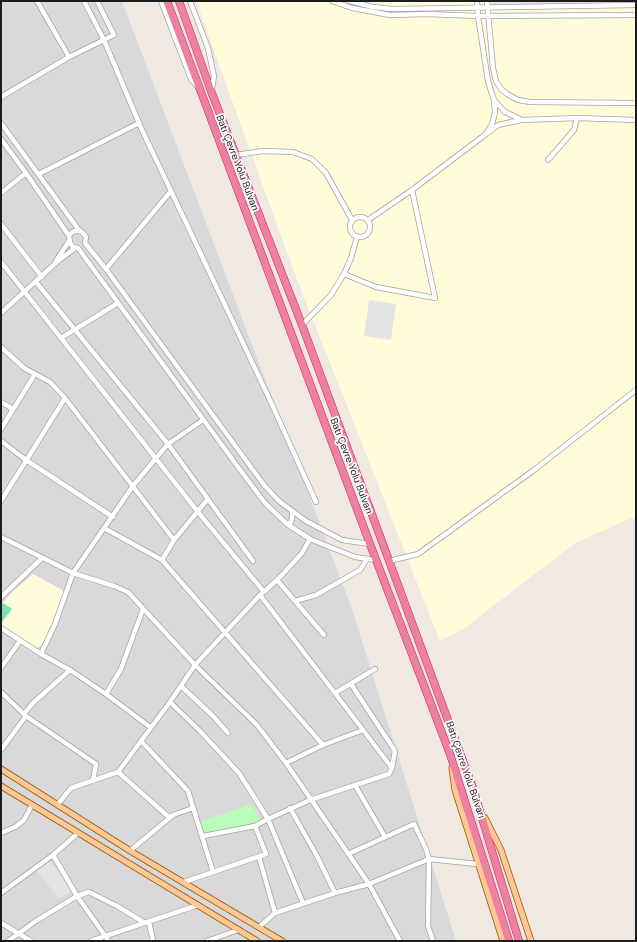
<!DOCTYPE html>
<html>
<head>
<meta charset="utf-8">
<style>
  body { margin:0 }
  #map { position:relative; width:637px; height:942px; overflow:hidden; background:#efe9e1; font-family:"DM Sans",sans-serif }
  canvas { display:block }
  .frame { position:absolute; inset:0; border:2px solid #1c1c1c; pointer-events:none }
</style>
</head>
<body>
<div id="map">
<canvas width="637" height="942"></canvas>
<div class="frame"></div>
</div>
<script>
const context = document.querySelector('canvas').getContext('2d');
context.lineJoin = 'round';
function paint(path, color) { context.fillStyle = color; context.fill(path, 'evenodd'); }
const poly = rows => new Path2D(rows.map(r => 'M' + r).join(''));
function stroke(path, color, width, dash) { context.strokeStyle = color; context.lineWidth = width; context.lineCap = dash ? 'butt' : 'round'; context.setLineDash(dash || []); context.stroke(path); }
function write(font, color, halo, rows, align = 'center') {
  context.font = font + ' "DM Sans",sans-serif'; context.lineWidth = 3.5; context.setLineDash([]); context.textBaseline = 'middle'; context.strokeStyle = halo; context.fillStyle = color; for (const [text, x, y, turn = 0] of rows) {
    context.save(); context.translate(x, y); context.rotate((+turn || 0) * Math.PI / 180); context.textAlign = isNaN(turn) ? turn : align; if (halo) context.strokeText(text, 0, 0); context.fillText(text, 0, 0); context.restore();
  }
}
const residential = poly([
  [1,1,122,1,352,609,456,941,1,941]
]);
const education = poly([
  [196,1,636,1,636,516,575,543,462,630,440,641,296,277],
  [33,574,64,591,54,623,41,646,37,648,1,626,1,605,10,594]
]);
const park = poly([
  [251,804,260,819,256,824,205,833,201,821]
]);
const pitch = poly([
  [3,603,12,609,2,622,1,622,1,606]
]);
const parking = poly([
  [492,1,636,1,636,4,491,8],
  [369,300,396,304,391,340,364,336],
  [50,861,70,889,70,892,59,899,37,871]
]);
const minor = poly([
  [37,1,69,57],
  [84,1,104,40,142,130,171,191,269,398,316,502],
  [161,1,191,79,197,86],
  [190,1,208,48,214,76,212,89],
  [332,1,352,8,390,15,427,14,478,16,636,15],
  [350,1,373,7,392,9,636,5],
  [477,1,478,16,488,81,494,100,505,112,522,120,577,118,636,120],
  [487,1,493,68,496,81,501,89,507,94,518,100,530,102,636,103],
  [1,97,69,57,114,35,97,1],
  [1,123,79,230,84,234,86,237,85,243,106,269,264,485,280,502,306,521,342,540,370,544],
  [489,132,498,125,521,120],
  [1,139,26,173,69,236,70,243,73,247,78,248,238,467,265,503,287,524,310,539,355,557,376,560],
  [236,155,263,151,293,152,312,159,326,173,352,220],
  [548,160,574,130,577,118],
  [39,174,139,123],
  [1,193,26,173],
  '350 227a10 10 0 1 1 20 0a10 10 0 1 1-20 0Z',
  [368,220,412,190,486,134,492,124,495,112,494,100],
  [1,224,42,277],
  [69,236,72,232,79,230],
  [56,261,69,241],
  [1,262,198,512,264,592,260,595,392,768],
  [106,269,171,191],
  [344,274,376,287,435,298,412,190],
  [36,282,168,444,253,561],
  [1,313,58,261,75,248],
  [302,325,331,295,344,274,351,258,357,237],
  [61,338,118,303],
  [1,347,24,368,50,382,65,398,174,540],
  [1,402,13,409],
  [1,429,35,374],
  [1,441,26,460,113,517],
  [1,501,65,398],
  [287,524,291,522,292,519,292,511],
  [104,528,162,560,323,745],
  [1,537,73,573,114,586,128,592,195,665,257,725,286,763,369,884,400,941],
  [162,560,174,540,208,499],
  [389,561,418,554,534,470,636,390],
  [277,580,324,635],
  [264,592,281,576,302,553,310,539],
  [1,597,42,558],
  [295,601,316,595,360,570,367,559],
  [1,628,41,654,70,670,106,694,150,727],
  [41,654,55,624,73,573,133,486,156,458,168,444,203,420],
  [1,668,20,641],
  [181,686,213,716,228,733],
  [1,692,26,716,96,764,93,780],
  [335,693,375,669],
  [106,694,121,669,143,609],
  [170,702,200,731,239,773,268,819,303,903],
  [24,714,33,703,70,670],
  [141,741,188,791,213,872],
  [1,750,26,716],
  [286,763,323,745,363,730],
  [118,772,170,818],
  [355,785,385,837],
  [58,804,71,788,118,772,170,702,195,665,260,595],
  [290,808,317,856,335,893],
  [1,833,15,827,24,820,32,805],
  [203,836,255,826,268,819,310,800,389,774,392,768,395,751,351,684],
  [131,850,173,815,193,808],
  [348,854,414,824,426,849,429,859,428,926,433,941],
  [53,855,77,896,106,937,108,941],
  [259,857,275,913],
  [184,882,266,854,255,826],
  [1,893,53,855,78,833],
  [149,922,153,941],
  [1,923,31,941],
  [259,927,275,913,335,893,369,884,429,859,477,864],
  [8,941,36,921,77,896,89,892,117,906,145,923],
  [91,941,198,905],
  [207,941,238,930]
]);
const major = poly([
  [452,768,455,790,503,941],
  [1,769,132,852,282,941],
  [1,786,257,941],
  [485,818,501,850,531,941]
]);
const highway = poly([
  [167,1,370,544,450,754,509,941],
  [179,1,211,91,302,325,473,788,519,941]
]);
const streetNames = [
  ["Batı Çevre Yolu Bulvarı",237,163,69],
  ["Batı Çevre Yolu Bulvarı",351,466,69],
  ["Batı Çevre Yolu Bulvarı",465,770,71]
];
paint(residential, '#dad9d9');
paint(education, '#fffcda');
paint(park, '#bafdb9');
paint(pitch, '#78e4b1');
paint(parking, '#e4e4e4');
stroke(minor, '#a3a3a3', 6);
stroke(major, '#955600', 7);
stroke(highway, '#e31770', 8);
stroke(minor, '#fff', 4.5);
stroke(major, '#ffc896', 5.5);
stroke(highway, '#ec82a0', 7);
write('10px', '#1c1c1c', '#fff', streetNames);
</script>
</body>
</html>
